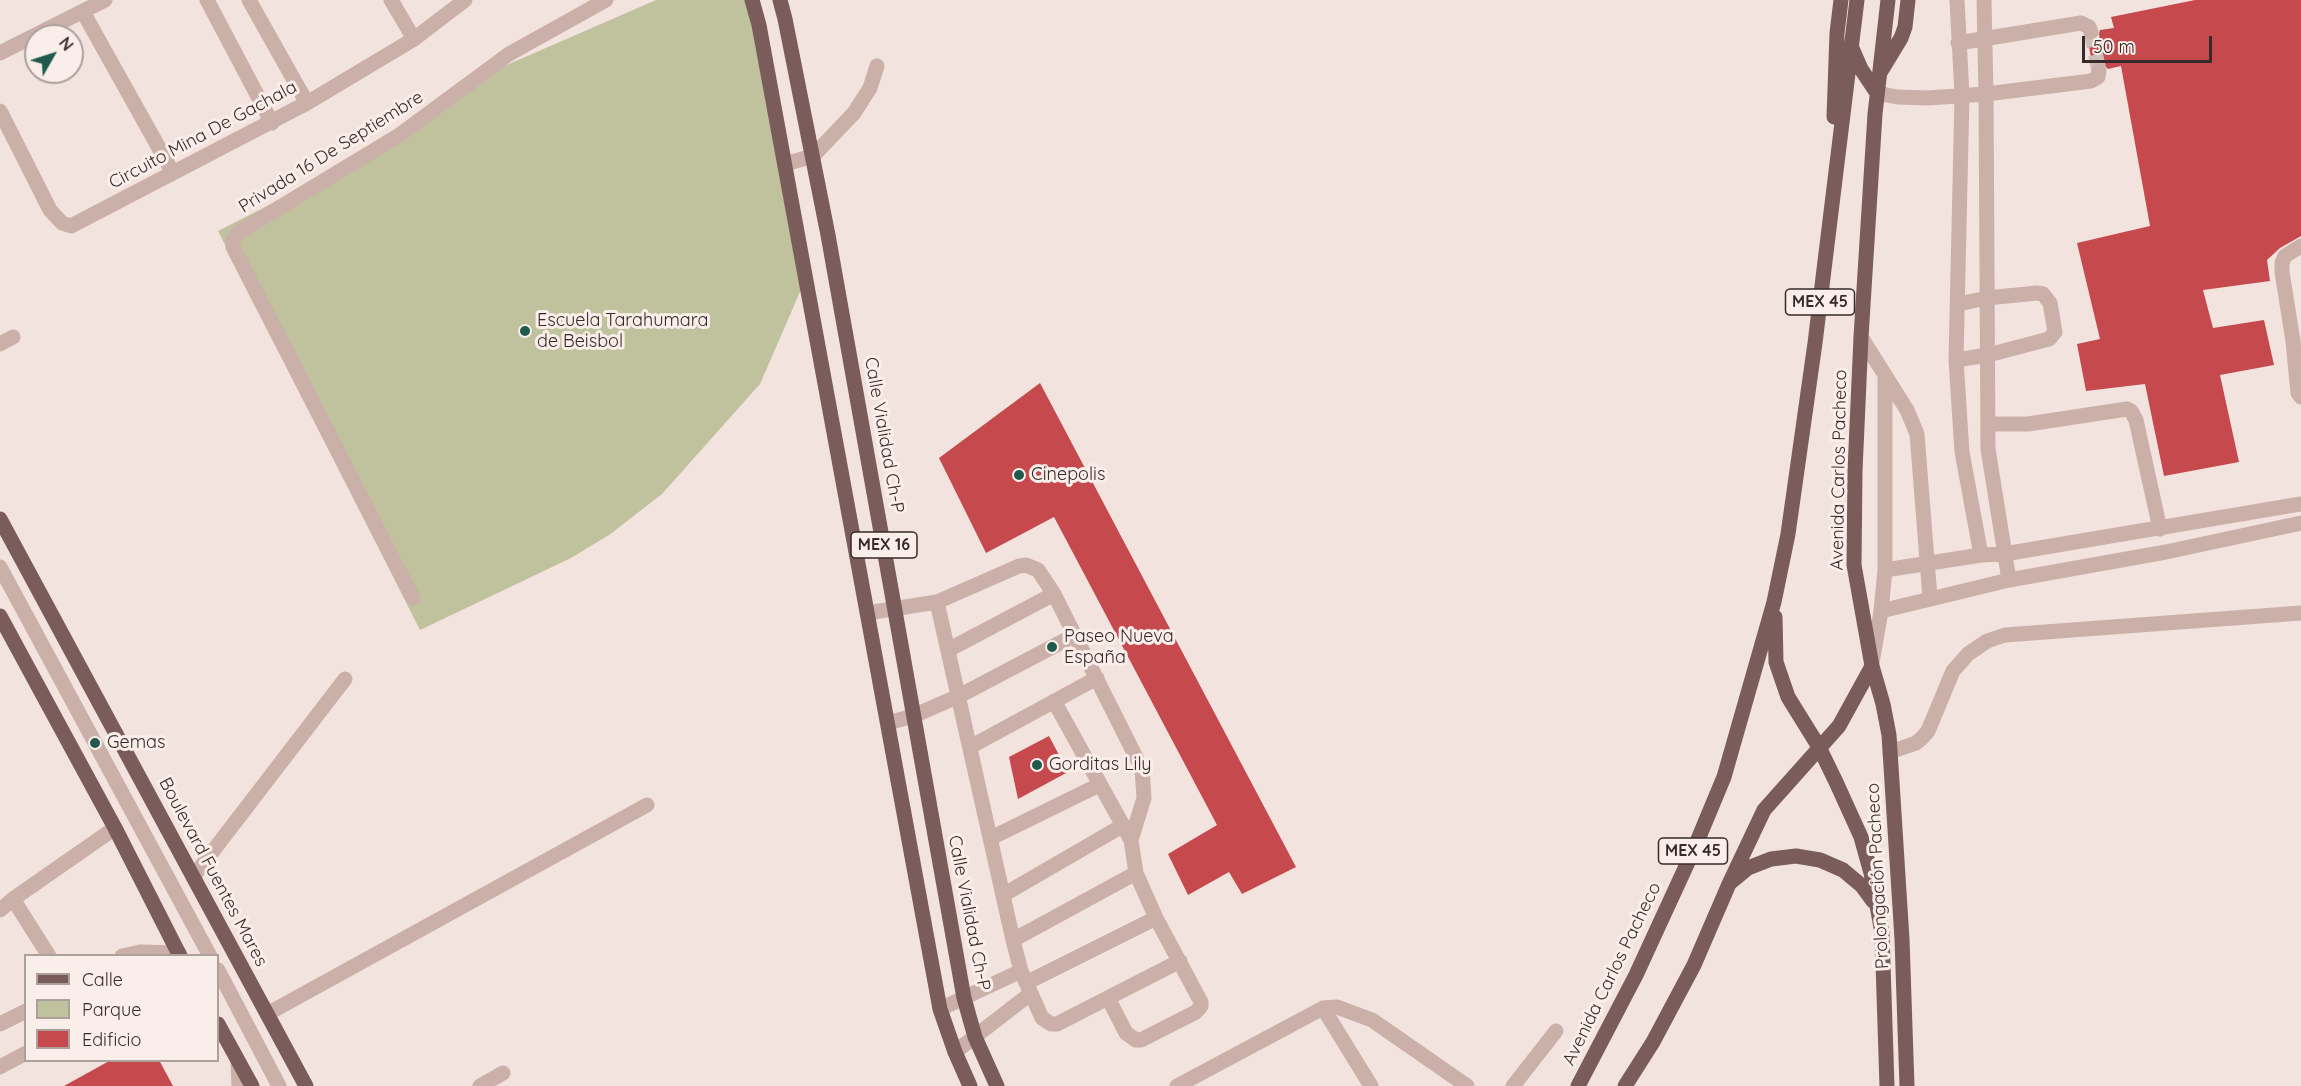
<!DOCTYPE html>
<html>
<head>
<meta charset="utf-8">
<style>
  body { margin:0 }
  #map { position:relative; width:2301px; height:1086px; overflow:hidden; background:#f2e3de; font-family:Quicksand,sans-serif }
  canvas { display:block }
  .legend { position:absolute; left:24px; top:954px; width:195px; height:108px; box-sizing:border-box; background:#faeeea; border:2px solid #aca09d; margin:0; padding:8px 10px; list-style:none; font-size:18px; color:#382a29 }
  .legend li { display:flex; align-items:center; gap:12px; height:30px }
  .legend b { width:30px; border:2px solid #aca09d }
  .north { position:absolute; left:24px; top:24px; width:60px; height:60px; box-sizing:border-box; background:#faeeea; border:2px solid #aca09d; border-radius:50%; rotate:51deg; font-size:16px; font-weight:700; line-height:24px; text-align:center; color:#382a29 }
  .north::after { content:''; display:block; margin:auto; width:21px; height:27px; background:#1f5a4d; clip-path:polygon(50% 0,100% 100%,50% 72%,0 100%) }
  .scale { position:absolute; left:2082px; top:36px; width:130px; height:27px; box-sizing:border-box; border:3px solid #382a29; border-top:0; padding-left:8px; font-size:18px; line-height:21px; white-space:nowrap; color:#382a29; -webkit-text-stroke:4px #faeeea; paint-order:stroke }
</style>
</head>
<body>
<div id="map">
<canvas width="2301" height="1086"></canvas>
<ul class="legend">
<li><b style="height:8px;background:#7a5c5a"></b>Calle</li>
<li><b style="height:16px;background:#bfc29d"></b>Parque</li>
<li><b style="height:16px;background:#c5494d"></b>Edificio</li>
</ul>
<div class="north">N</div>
<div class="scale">50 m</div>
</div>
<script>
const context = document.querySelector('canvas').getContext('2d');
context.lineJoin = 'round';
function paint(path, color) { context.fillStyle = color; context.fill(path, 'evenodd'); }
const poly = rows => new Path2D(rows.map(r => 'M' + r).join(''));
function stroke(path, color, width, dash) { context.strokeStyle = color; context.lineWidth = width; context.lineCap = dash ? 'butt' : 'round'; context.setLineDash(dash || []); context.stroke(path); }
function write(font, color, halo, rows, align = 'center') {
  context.font = font + ' Quicksand,sans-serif'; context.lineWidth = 6; context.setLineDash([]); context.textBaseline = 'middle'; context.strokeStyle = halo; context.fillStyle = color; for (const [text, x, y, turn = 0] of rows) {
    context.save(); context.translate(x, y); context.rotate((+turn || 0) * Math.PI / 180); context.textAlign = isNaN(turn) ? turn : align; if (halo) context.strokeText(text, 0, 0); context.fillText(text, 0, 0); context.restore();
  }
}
const green = poly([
  [656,0,749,0,806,278,760,384,662,494,609,535,571,558,420,630,218,231,410,133,493,71]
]);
const building = poly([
  [2195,0,2301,0,2301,236,2280,248,2267,260,2270,281,2203,290,2213,328,2264,320,2274,365,2220,375,2239,462,2164,476,2145,384,2086,391,2077,344,2100,339,2077,243,2150,226,2121,66,2108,69,2101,62,2092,64,2088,41,2098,38,2100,30,2114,28,2111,17],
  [1040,383,1296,867,1242,894,1229,872,1188,895,1168,854,1217,825,1054,517,986,553,939,458],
  [1049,736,1068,772,1018,799,1009,757],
  [111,1060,159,1060,173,1086,64,1086]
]);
const minorTunnel = poly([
  [2091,32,2099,71]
]);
const minor = poly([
  [207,0,272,123],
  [249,0,307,103],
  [391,0,414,39],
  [1957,0,1962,95,1956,360,1962,452,1981,555],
  [1984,0,1986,94,1988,449,2009,580],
  [83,12,173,173],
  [1958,43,2081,23,2089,27,2091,32],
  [0,53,105,0],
  [1877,93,1897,97,1928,98,1986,94,2091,81,2098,77,2099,71],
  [0,111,50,210,62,223,71,226,307,103,414,39,465,0],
  [785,164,813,156,854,113,870,88,877,66],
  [2301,246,2285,256,2282,263,2282,272,2293,341,2298,393,2301,397],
  [1861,337,1907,410,1917,434,1930,598],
  [0,344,13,337],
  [1956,360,1988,355,2049,339,2055,332,2050,303,2043,294,2037,293,1987,298,1958,304],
  [1988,424,2028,424,2127,409,2131,411,2136,420,2160,529],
  [0,567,210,956],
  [1885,570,1981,555,2004,554,2301,504],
  [413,598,233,247,233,240,239,232,398,136,509,54,606,0],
  [937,602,1019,566,1026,565,1038,570,1054,594,1142,769,1144,798,1131,840,1136,873,1156,918,1201,1002,1201,1006,1196,1012,1141,1040,1136,1040,1126,1033,1108,998],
  [1881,611,2009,580,2166,552,2301,523],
  [867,613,937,602,1013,940,1021,971,1042,1018,1051,1024,1057,1024,1180,961],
  [948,650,1054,594],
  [1872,663,1881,611,1885,570,1885,376],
  [1054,701,1131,840],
  [888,723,913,716,959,696,1075,635],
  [970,747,1097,678],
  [1890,752,1916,743,1922,738,1928,731,1953,671,1968,654,1987,641,2005,635,2301,613],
  [991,838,1099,785],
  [193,877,345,679],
  [1003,895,1122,826],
  [0,910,13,899],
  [1013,940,1136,873],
  [49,956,13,899,115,828],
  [122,956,140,952,179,953],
  [218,970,279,1086],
  [1026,983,1156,918],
  [1323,1008,1371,1086],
  [940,1009,1021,971],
  [267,1014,647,805],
  [0,1024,26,1011],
  [955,1052,1030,994],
  [238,1061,239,1086],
  [0,1067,26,1053],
  [480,1086,503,1073],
  [1177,1086,1323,1008,1337,1007,1372,1020,1467,1086],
  [1513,1086,1556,1031]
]);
const major = poly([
  [752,0,759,25,940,1009,955,1052,970,1086],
  [780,0,785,19,828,235,964,998,975,1037,997,1086],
  [1888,0,1875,114,1861,337,1855,471,1854,565,1872,666,1883,704,1889,735,1902,939,1907,1086],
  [1851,46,1861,69,1877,93],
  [1881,71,1901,38,1905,27,1908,0],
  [1834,117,1837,33,1841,0],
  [0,519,306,1086],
  [0,616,115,828,180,956],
  [1775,617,1776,662,1788,697,1819,747,1836,782,1861,837,1871,873,1882,933,1887,1086],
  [1731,882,1748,868,1771,859,1796,856,1820,860,1843,870,1862,886,1873,901],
  [218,1024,252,1086],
  [1578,1086,1636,975,1694,849,1724,777,1774,602,1788,534,1815,343,1857,0],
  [1625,1086,1653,1042,1694,965,1729,884,1764,810,1839,726,1872,666]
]);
const markers = [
  [525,331,6,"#1f5a4d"],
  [1019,475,6,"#1f5a4d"],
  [1052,647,6,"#1f5a4d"],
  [95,743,6,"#1f5a4d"],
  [1037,765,6,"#1f5a4d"]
];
const shields = [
  [1820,302,69],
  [884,545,66],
  [1693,851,69]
];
const shieldNames = [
  ["MEX 45",1820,302],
  ["MEX 16",884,545],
  ["MEX 45",1693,851]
];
const streetNames = [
  ["Circuito Mina De Gachala",203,135,-28],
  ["Privada 16 De Septiembre",331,152,-32],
  ["Calle Vialidad Ch-P",884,435,80],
  ["Avenida Carlos Pacheco",1839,470,-89],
  ["Boulevard Fuentes Mares",213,872,62],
  ["Prolongación Pacheco",1878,876,-93],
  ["Calle Vialidad Ch-P",969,913,79],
  ["Avenida Carlos Pacheco",1612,974,-64]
];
const poiNames = [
  ["Escuela Tarahumara",537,321],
  ["de Beisbol",537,342],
  ["Cinepolis",1031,475],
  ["Paseo Nueva",1064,637],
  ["España",1064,658],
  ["Gemas",107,743],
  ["Gorditas Lily",1049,765]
];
paint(green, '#bfc29d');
paint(building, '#c5494d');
stroke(minorTunnel, '#cdbeba', 15, [15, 8]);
stroke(minor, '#cbb0a9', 15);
stroke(major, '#7a5c5a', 15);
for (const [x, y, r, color] of markers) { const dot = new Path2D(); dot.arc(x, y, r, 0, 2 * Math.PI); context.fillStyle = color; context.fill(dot); stroke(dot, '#faeeea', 2); }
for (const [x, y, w] of shields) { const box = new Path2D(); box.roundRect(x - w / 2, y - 13, w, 26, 4.5); context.fillStyle = '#faeeea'; context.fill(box); stroke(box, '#382a29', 1.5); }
write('bold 16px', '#382a29', null, shieldNames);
write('18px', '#382a29', '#faeeea', streetNames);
write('18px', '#382a29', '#faeeea', poiNames, 'left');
</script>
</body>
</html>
